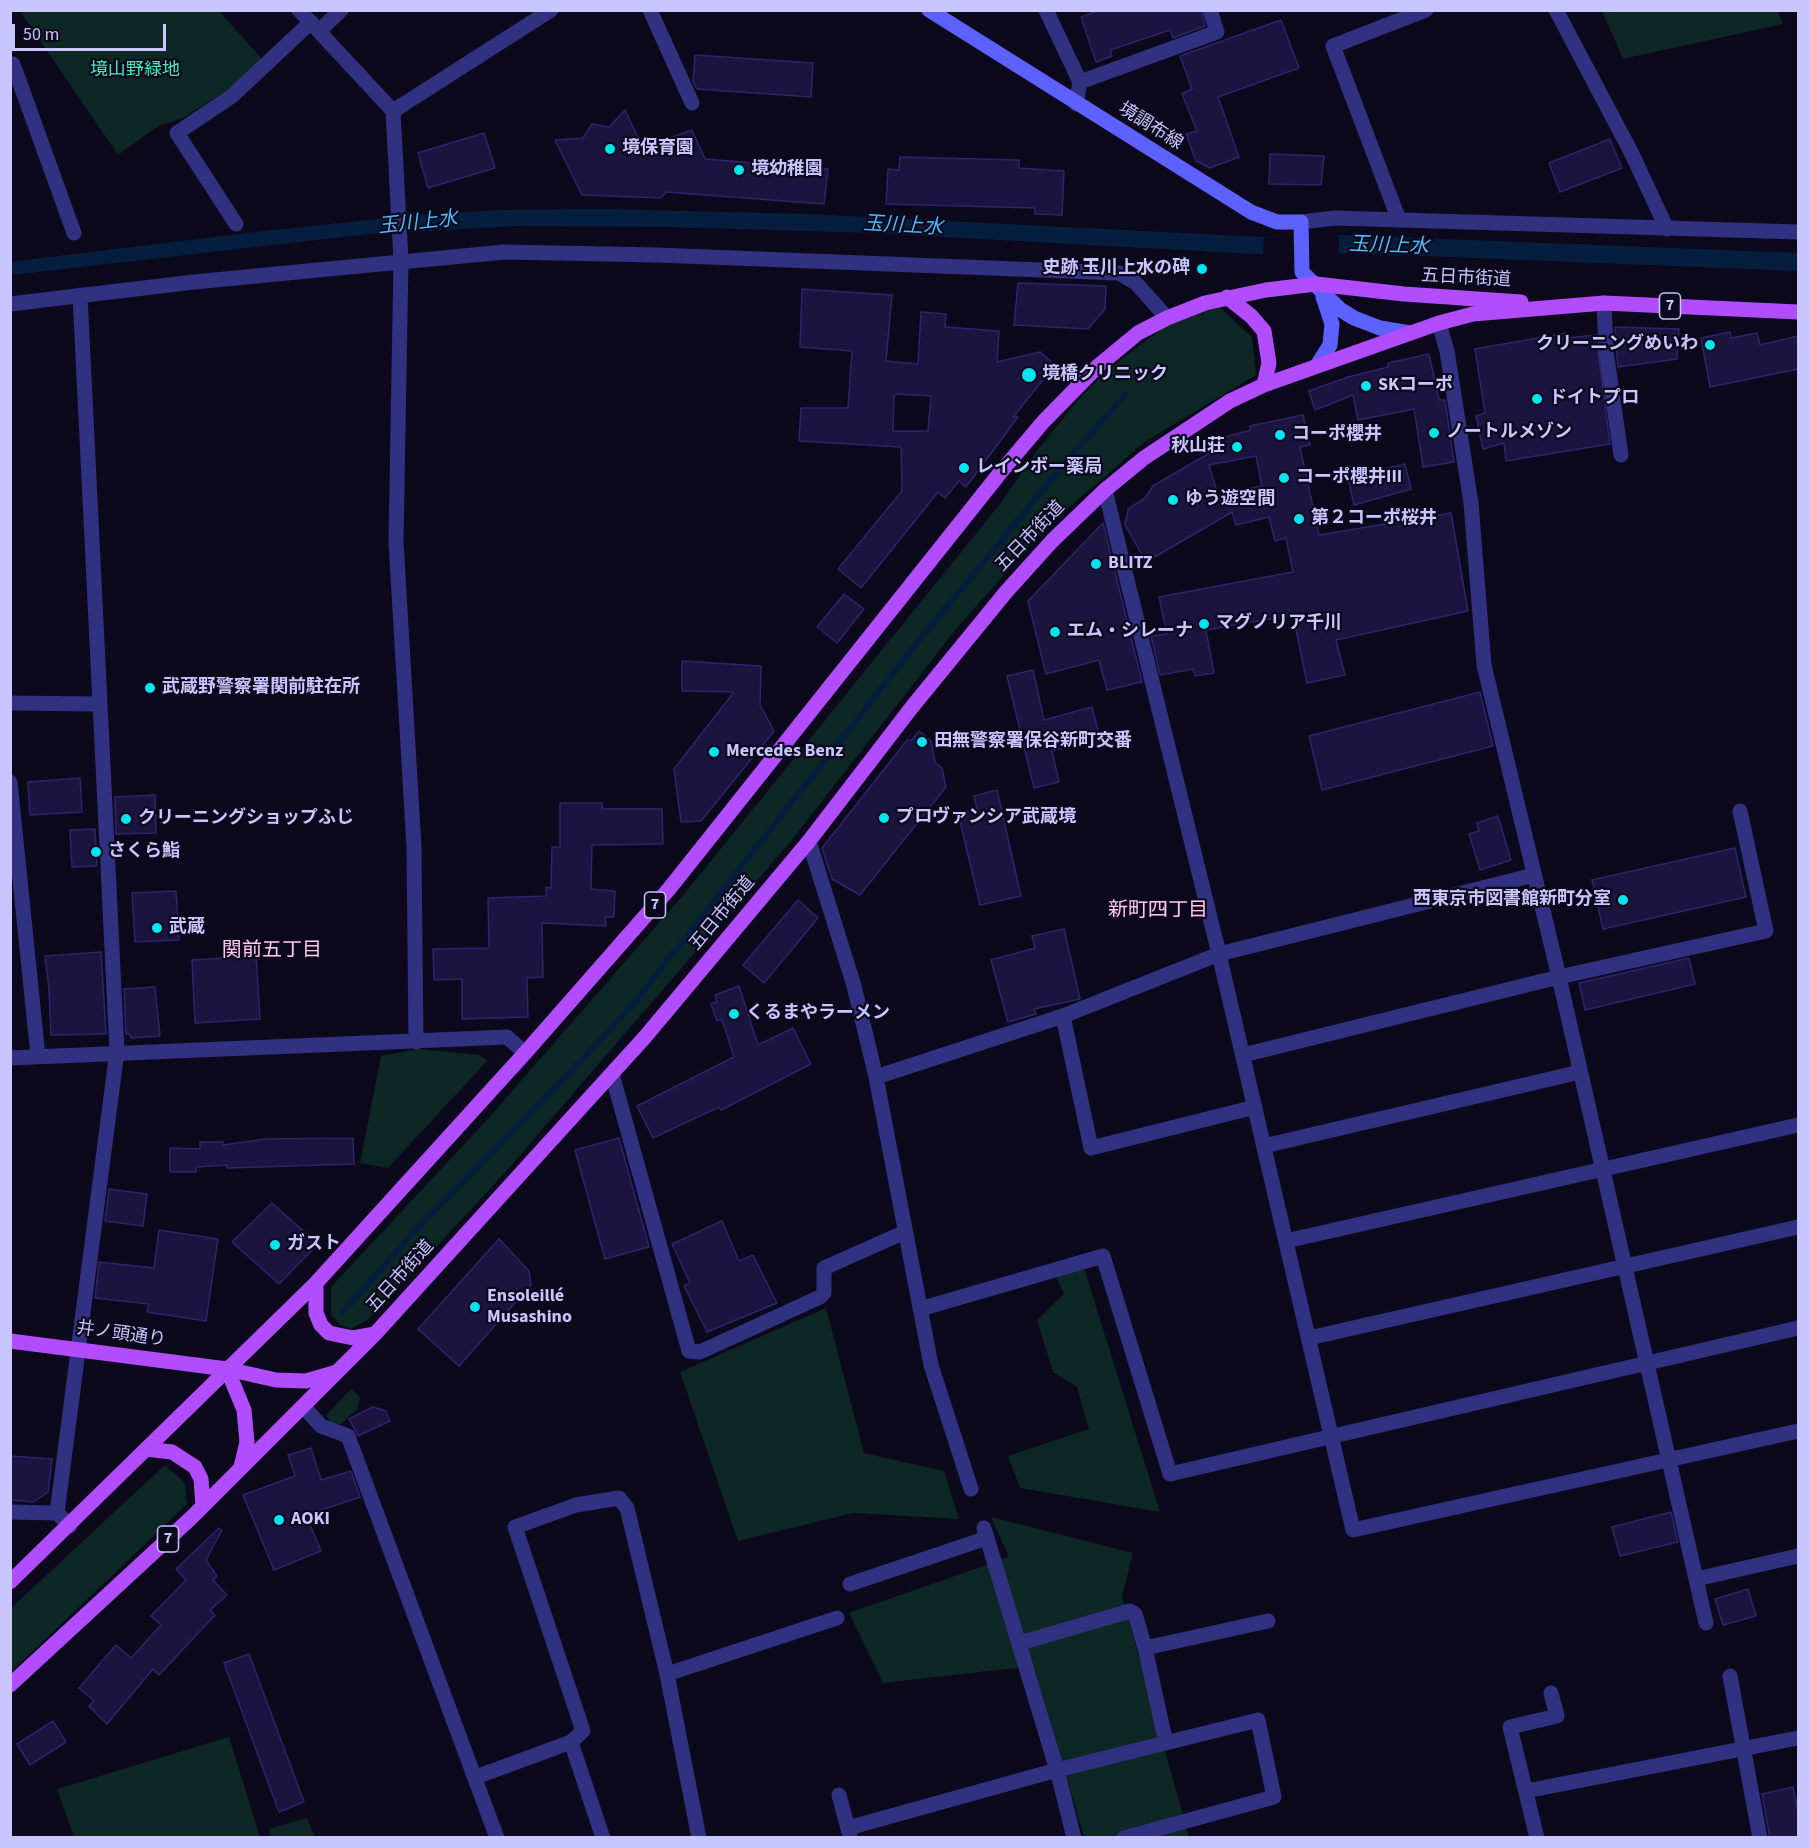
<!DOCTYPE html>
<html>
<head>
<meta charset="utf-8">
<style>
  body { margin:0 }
  #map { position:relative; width:1809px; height:1848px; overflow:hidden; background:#0c091c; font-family:"Source Sans 3",sans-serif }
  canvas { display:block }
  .frame { position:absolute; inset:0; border:12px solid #c8c5ff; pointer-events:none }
  .scale { position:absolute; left:12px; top:24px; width:154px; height:27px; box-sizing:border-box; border:3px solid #c8c5ff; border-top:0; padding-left:8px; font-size:18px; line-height:21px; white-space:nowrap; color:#c8c5ff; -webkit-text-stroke:4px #0c091c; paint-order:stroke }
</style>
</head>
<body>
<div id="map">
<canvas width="1809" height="1848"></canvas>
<div class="frame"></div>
<div class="scale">50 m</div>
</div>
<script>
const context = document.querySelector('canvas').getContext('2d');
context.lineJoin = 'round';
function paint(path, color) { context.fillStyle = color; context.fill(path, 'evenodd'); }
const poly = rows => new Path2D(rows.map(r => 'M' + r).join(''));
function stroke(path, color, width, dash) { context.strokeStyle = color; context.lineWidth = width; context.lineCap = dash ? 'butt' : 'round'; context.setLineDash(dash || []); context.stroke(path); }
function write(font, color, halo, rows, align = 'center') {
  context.font = font + ' "Source Sans 3","Noto Sans JP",sans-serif'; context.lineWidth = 4.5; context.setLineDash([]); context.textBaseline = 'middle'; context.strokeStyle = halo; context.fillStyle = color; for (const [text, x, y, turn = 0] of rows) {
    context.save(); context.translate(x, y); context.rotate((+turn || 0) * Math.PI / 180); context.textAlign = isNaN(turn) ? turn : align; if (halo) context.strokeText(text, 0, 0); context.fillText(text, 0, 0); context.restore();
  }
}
const green = poly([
  [20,11,219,11,262,59,229,89,183,118,160,125,118,155],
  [1602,11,1778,11,1783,24,1623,59],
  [1215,303,1252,337,1256,375,1146,441,1044,529,957,628,787,846,501,1177,369,1319,351,1329,340,1325,331,1315,331,1287,486,1121,685,893,1000,504,1036,452,1078,400,1106,371,1172,321],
  [418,1049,480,1055,487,1061,388,1168,360,1163,381,1056],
  [1084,1268,1160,1512,1020,1488,1008,1456,1089,1429,1077,1387,1053,1372,1037,1320,1064,1294,1054,1272],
  [826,1308,864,1453,944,1471,959,1519,853,1513,738,1541,680,1372],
  [351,1389,360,1397,358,1408,341,1424,332,1424,326,1415],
  [165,1465,185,1483,187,1504,11,1672,11,1608],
  [991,1517,1133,1553,1122,1596,1189,1837,1084,1837,1034,1666,883,1683,849,1613,1009,1557],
  [229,1737,260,1837,74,1837,57,1789],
  [307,1818,315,1837,270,1837,269,1829]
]);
const water = poly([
  [604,209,808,214,1263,237,1343,235,1798,253,1798,271,1349,253,1255,254,873,233,671,227,518,226,369,234,11,275,10,262,255,232,416,215,498,210]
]);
const pier = poly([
  [1339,232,1339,256,1263,257,1264,238]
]);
const stream = poly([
  [342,1313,415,1231,561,1082,630,1008,917,643,1061,468,1125,395]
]);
const building = poly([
  [1100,10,1201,10,1205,26,1173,38,1170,30,1110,50,1112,56,1096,62,1081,17,1100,10],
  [1281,20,1299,68,1218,97,1239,157,1210,168,1196,161,1186,134,1197,131,1182,94,1192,89,1180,56,1281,20],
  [695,55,813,63,811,97,697,89,693,82,695,55],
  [625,110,643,148,692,130,705,159,828,169,824,204,666,192,661,198,582,195,555,140,583,138,592,124,609,127,625,110],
  [484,133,495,168,428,188,418,153,484,133],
  [1610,139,1622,168,1560,192,1549,163,1610,139],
  [1270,154,1324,156,1321,185,1269,184,1270,154],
  [900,157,1019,160,1019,168,1064,171,1062,215,1035,214,1035,208,886,204,888,169,899,170,900,157],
  [1018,283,1106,286,1105,309,1088,329,1014,325,1018,283],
  [802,289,892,295,886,361,918,364,921,312,946,314,945,327,999,331,997,362,1040,352,1055,365,1013,417,1018,417,966,487,959,481,945,498,938,492,861,588,838,569,902,491,901,447,799,441,801,408,848,408,852,351,800,347,802,289],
  [897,394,931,396,928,431,893,431,894,396,897,394],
  [1615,327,1679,329,1677,359,1618,367,1615,327],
  [1730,332,1731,338,1757,333,1760,345,1798,336,1798,369,1710,387,1701,338,1730,332],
  [1566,333,1567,338,1596,335,1610,444,1506,461,1504,443,1483,449,1476,416,1485,413,1475,349,1566,333],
  [1429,354,1439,400,1445,400,1454,462,1423,467,1414,409,1358,420,1353,395,1315,410,1309,391,1348,377,1388,367,1388,363,1429,354],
  [1303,415,1310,445,1300,447,1319,535,1451,513,1468,611,1336,640,1345,675,1307,683,1293,615,1206,630,1214,673,1195,676,1193,669,1160,675,1151,636,1167,634,1159,597,1293,572,1286,538,1275,541,1269,517,1236,525,1232,512,1146,562,1125,525,1128,509,1145,498,1153,486,1223,445,1221,438,1251,430,1250,426,1303,415],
  [1256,456,1262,486,1218,495,1209,465,1256,456],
  [1405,464,1411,489,1354,505,1348,477,1405,464],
  [1103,523,1142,682,1107,690,1099,660,1046,674,1028,601,1103,523],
  [844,594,864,609,837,643,817,627,844,594],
  [682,661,761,666,760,705,774,731,701,821,681,822,674,769,734,692,682,691,682,661],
  [1033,670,1044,720,1092,707,1100,738,1052,751,1059,782,1034,788,1007,676,1033,670],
  [1480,692,1493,746,1322,790,1309,736,1480,692],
  [919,731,931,741,935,762,942,768,946,787,860,895,832,879,822,848,908,739,911,741,919,731],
  [80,778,82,812,30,815,28,782,80,778],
  [997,790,1021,896,980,905,958,813,977,809,974,796,997,790],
  [155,795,156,833,116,834,115,797,155,795],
  [560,803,602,803,602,809,662,809,663,844,592,845,591,889,615,891,614,917,605,917,606,926,542,923,543,977,527,978,528,1017,462,1019,462,979,434,980,433,949,489,948,488,898,546,896,546,887,551,888,552,847,560,847,560,803],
  [1498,816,1511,860,1480,870,1469,834,1479,831,1477,823,1498,816],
  [95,829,97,866,72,867,70,830,95,829],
  [1735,848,1746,897,1603,929,1592,880,1735,848],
  [176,891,179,940,135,942,132,893,176,891],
  [798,900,818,918,764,983,743,965,798,900],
  [1064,929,1080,999,1034,1009,1036,1014,1008,1022,991,960,1035,948,1032,936,1064,929],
  [101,952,106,1034,51,1035,49,989,45,956,101,952],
  [256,956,260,1019,195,1023,192,960,256,956],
  [1689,958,1695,984,1585,1010,1579,983,1689,958],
  [739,986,758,1045,793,1028,811,1064,721,1110,719,1107,653,1138,637,1106,734,1057,722,1019,717,1021,711,1004,717,1002,715,995,739,986],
  [155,987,160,1036,131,1038,130,1034,126,1034,124,989,155,987],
  [353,1138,354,1164,227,1168,227,1165,196,1167,196,1172,170,1172,170,1148,200,1149,200,1142,223,1142,223,1145,265,1139,353,1138],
  [619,1138,649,1247,605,1259,575,1150,619,1138],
  [109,1189,147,1194,143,1226,105,1221,109,1189],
  [272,1203,318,1244,279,1284,232,1242,272,1203],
  [722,1221,739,1261,753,1255,777,1303,707,1332,684,1286,690,1283,672,1244,722,1221],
  [159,1230,218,1239,206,1321,147,1312,149,1304,95,1298,99,1262,154,1268,159,1230],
  [499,1239,529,1271,531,1285,459,1366,418,1329,499,1239],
  [373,1407,386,1411,390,1421,358,1436,349,1419,373,1407],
  [311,1448,321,1480,351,1471,360,1497,306,1515,321,1551,274,1570,243,1495,295,1476,288,1455,311,1448],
  [10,1456,52,1459,48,1492,34,1502,10,1500,10,1456],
  [1671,1512,1678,1542,1620,1556,1612,1527,1671,1512],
  [219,1528,222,1530,206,1560,217,1576,213,1580,227,1595,210,1610,215,1615,159,1675,153,1669,107,1724,89,1706,94,1701,79,1688,116,1645,131,1658,161,1625,151,1616,186,1580,176,1569,219,1528],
  [1748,1589,1756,1616,1723,1625,1715,1599,1748,1589],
  [249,1654,304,1802,279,1812,224,1663,249,1654],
  [53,1721,66,1742,30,1765,17,1744,53,1721],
  [1793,1787,1798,1812,1798,1838,1770,1838,1762,1794,1793,1787]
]);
const minor = poly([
  [299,10,393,111,401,260,396,542,414,847,416,1042],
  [650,10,692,103],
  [1046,10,1080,82,1076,104],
  [1556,10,1631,152,1667,229],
  [319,31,341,10],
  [10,65,13,64,74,233],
  [1080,82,1217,32,1210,10],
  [393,111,551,10],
  [1399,220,1333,46,1426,10],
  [1301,222,1335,218,1798,232],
  [236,224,177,133,232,96,311,22],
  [1604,303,1606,351,1621,455],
  [10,304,194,282,504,252,657,255,1119,273,1136,283,1167,318],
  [1439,323,1447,351,1471,503,1484,665,1559,977,1706,1623],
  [1105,490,1219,954,1353,1530,1798,1431],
  [10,703,99,704],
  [10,782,38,1056],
  [809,841,854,986,876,1077,931,1365,971,1489],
  [1063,1016,1091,1148,1255,1107],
  [1243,1055,1559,977,1766,931,1740,811],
  [10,1058,507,1037,525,1053],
  [612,1074,689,1351,700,1352,820,1297,824,1293,824,1268,905,1232],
  [876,1077,1063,1016,1219,954,1534,875],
  [1264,1146,1580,1072],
  [1286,1241,1798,1125],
  [920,1309,1103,1256,1170,1474,1798,1328],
  [1309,1338,1798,1227],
  [304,1407,321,1426,348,1436,497,1838],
  [10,1512,57,1513],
  [70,1526,57,1513,117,1051,80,295],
  [984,1528,1057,1770,1074,1838],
  [1696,1579,1798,1556],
  [850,1584,987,1538],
  [1020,1643,1130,1611,1135,1614,1145,1648,1166,1743],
  [1145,1648,1268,1621],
  [667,1674,837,1618],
  [1730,1676,1760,1838],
  [571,1742,603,1838],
  [476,1777,571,1742,583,1731,515,1527,576,1505,619,1498,627,1508,667,1674,699,1838],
  [1526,1791,1798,1738],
  [839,1795,850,1836],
  [848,1828,1057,1770,1258,1720,1274,1797,1124,1838],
  [1537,1838,1510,1727,1557,1716,1551,1693]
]);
const secondary = poly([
  [929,10,1251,212,1277,222,1301,222,1302,272,1341,310,1354,318,1380,328,1410,333],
  [1318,364,1330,345,1332,324,1323,297]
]);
const primary = poly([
  [1227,297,1251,316,1264,331,1269,363,1264,385],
  [316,1283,316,1313,321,1325,329,1333,353,1338,375,1334],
  [10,1341,227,1369,276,1380,306,1381,337,1372],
  [227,1369,244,1410,247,1442,241,1467],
  [146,1449,172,1452,195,1467,201,1479,203,1506],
  [10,1582,316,1283,525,1053,669,889,1000,473,1043,422,1098,366,1138,333,1167,318,1205,303,1266,290,1316,284,1404,294,1521,302],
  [10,1685,191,1518,375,1334,645,1037,809,841,912,707,1006,592,1052,541,1105,490,1144,458,1230,401,1264,385,1439,323,1473,314,1604,303,1798,312]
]);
const markers = [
  [610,149,6,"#00e5f0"],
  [739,170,6,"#00e5f0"],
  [1202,269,6,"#00e5f0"],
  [1710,345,6,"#00e5f0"],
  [1029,375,8,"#00e5f0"],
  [1366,386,6,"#00e5f0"],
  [1537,399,6,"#00e5f0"],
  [1434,433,6,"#00e5f0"],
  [1280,435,6,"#00e5f0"],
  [1237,447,6,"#00e5f0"],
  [964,468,6,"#00e5f0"],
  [1284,478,6,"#00e5f0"],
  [1173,500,6,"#00e5f0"],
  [1299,519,6,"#00e5f0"],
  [1096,564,6,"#00e5f0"],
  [1204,624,6,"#00e5f0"],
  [1055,632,6,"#00e5f0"],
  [150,688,6,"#00e5f0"],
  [922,742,6,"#00e5f0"],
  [714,752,6,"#00e5f0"],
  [884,818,6,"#00e5f0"],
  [126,819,6,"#00e5f0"],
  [96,852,6,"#00e5f0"],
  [1623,900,6,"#00e5f0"],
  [157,928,6,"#00e5f0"],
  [734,1014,6,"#00e5f0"],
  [275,1245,6,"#00e5f0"],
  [475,1307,6,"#00e5f0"],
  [279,1520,6,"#00e5f0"]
];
const shields = [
  [1670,306,21],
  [655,905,21],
  [168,1539,21]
];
const shieldNames = [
  ["7",1670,306],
  ["7",655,905],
  ["7",168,1539]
];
const parkNames = [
  ["境山野緑地",135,71]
];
const streetNames = [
  ["境調布線",1150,127,32],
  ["五日市街道",1466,279,3],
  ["五日市街道",1031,537,-46],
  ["五日市街道",723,914,-50],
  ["五日市街道",401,1277,-48],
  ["井ノ頭通り",121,1335,8]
];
const poiNames = [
  ["境保育園",622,149],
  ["境幼稚園",751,170],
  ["史跡 玉川上水の碑",1190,269,"right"],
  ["クリーニングめいわ",1698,345,"right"],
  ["境橋クリニック",1042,375],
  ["SKコーポ",1378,386],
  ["ドイトプロ",1549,399],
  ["ノートルメゾン",1446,433],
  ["コーポ櫻井",1292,435],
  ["秋山荘",1225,447,"right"],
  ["レインボー薬局",976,468],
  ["コーポ櫻井III",1296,478],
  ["ゆう遊空間",1185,500],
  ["第２コーポ桜井",1311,519],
  ["BLITZ",1108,564],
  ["マグノリア千川",1216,624],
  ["エム・シレーナ",1067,632],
  ["武蔵野警察署関前駐在所",162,688],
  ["田無警察署保谷新町交番",934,742],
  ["Mercedes Benz",726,752],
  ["プロヴァンシア武蔵境",896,818],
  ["クリーニングショップふじ",138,819],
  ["さくら鮨",108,852],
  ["西東京市図書館新町分室",1611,900,"right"],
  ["武蔵",169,928],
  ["くるまやラーメン",746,1014],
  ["ガスト",287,1245],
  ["Ensoleillé",487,1297],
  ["Musashino",487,1318],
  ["AOKI",291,1520]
];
const waterNames = [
  ["玉川上水",418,224,-6],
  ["玉川上水",903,227,3],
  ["玉川上水",1389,247,2]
];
const neighbourhoodNames = [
  ["新町四丁目",1158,912],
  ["関前五丁目",272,952]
];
paint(green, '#0c2724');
paint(water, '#061e3e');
paint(pier, '#0c091c');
stroke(stream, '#061e3e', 6);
paint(building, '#1a143f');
stroke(building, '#2e246d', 1.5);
stroke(minor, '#303180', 15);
stroke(secondary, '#5c61ff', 15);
stroke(primary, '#b24cff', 15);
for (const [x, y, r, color] of markers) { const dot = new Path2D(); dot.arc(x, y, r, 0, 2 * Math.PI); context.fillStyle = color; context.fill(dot); stroke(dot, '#0c091c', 2); }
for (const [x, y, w] of shields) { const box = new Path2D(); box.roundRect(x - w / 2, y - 13, w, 26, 4.5); context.fillStyle = '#0c091c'; context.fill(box); stroke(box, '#c8c5ff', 1.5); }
write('bold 16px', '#c8c5ff', null, shieldNames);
write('18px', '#48e8b7', '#0c091c', parkNames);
write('18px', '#c8c5ff', '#0c091c', streetNames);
write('bold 18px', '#c8c5ff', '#0c091c', poiNames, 'left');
write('italic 20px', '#53b9ff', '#0c091c', waterNames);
write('20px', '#ffc7ee', '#0c091c', neighbourhoodNames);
</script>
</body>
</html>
